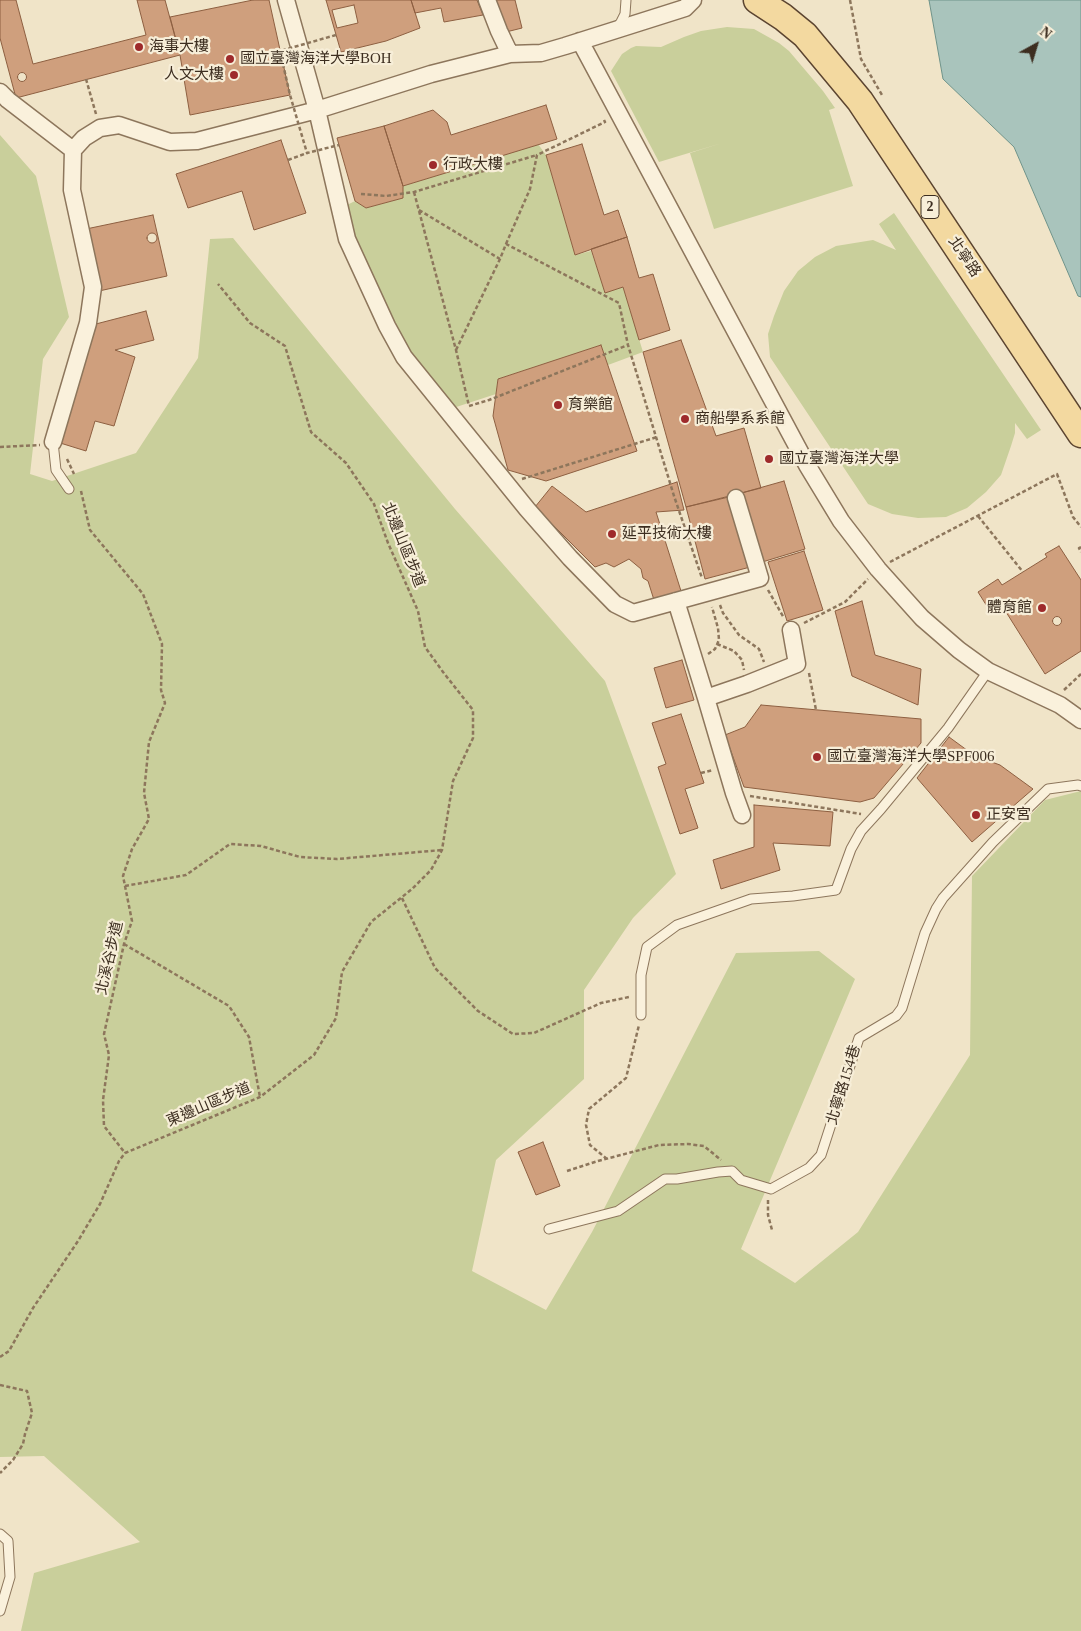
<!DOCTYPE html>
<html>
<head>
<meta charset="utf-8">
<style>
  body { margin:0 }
  #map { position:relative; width:1081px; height:1631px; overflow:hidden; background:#f0e4c8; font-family:"Times New Roman",serif }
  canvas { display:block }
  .north { position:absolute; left:1011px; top:20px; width:50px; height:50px; -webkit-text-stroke:4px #f7eed8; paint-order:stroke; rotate:39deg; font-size:14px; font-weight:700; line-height:20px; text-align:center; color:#3d2e20 }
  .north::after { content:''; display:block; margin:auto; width:18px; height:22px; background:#3d2e20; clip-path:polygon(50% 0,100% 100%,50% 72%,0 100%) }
</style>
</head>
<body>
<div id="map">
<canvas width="1081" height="1631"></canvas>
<div class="north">N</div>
</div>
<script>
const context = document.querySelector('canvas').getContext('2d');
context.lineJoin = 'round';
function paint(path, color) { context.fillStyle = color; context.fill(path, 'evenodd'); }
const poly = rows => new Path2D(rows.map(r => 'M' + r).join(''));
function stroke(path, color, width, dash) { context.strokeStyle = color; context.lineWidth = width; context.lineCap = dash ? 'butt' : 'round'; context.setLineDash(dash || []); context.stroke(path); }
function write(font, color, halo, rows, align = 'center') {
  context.font = font + ' "Times New Roman","Noto Sans TC",serif'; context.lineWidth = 4.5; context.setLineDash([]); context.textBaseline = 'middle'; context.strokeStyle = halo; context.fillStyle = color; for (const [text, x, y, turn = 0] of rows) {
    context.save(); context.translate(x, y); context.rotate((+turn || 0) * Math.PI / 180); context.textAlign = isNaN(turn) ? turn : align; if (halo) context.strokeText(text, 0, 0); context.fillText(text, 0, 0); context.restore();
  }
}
const green = poly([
  [727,27,754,29,779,43,789,51,823,91,835,108,829,110,853,186,714,229,690,153,722,143,659,162,611,71,622,54,631,48,636,46,661,47,684,37,701,31],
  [0,135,36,176,69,317,43,359,30,474,52,481,136,453,198,358,210,239,233,238,455,509,605,681,676,874,633,918,584,990,584,1079,496,1160,472,1271,546,1310,592,1232,736,953,819,951,855,979,741,1249,795,1283,858,1232,970,1055,972,876,1045,800,1081,791,1081,1631,21,1631,34,1573,140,1542,44,1456,0,1457],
  [538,144,546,155,575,255,591,251,605,291,623,287,643,352,608,365,601,345,498,379,496,394,447,410,401,353,341,208,355,201,366,208,403,198,403,186],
  [894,213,1041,430,1027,439,1015,423,1015,433,1011,446,1001,475,986,492,967,508,946,517,918,518,892,514,868,504,770,357,768,334,774,316,784,291,798,271,815,257,836,246,873,240,896,250,879,224]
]);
const water = poly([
  [929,0,1081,0,1081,297,1078,296,1014,147,943,79,929,0]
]);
const building = poly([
  [0,0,16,0,33,64,146,35,137,0,165,0,180,55,16,98,0,38,0,0],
  [253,0,269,0,290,95,190,115,180,55,170,17,253,0],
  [326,0,411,0,420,28,386,41,341,52,326,0],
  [411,0,477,0,483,15,444,22,441,8,415,13,411,0],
  [494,0,515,0,522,28,502,33,494,0],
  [354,5,358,23,337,28,332,10,354,5],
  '17.5 77a4.5 4.5 0 1 1 9 0a4.5 4.5 0 1 1-9 0Z',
  [546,105,557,139,403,186,384,126,433,110,447,122,451,135,546,105],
  [384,126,403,186,403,198,366,208,355,201,337,138,384,126],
  [281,140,306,213,254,230,242,191,188,208,176,174,281,140],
  [582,144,604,215,618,210,627,237,575,255,546,155,582,144],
  [153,215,167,276,99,291,86,229,153,215],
  '147 238a5 5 0 1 1 10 0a5 5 0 1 1-10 0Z',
  [627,237,639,278,653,274,670,330,639,340,623,287,605,293,591,249,627,237],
  [146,311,154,340,115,350,135,357,114,426,95,421,86,451,57,442,92,325,146,311],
  [681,340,716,436,744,428,761,488,686,507,643,352,681,340],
  [601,345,637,451,546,481,508,470,493,416,498,379,601,345],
  [784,481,805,549,759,563,738,494,784,481],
  [677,482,684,510,656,512,681,591,654,600,648,581,643,578,641,569,629,559,614,567,606,563,595,567,535,507,552,486,586,512,677,482],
  [733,496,754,566,705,579,686,507,733,496],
  [1059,546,1081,580,1081,651,1045,674,1001,604,990,611,978,592,998,579,1002,585,1047,557,1045,554,1059,546],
  [804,551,823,610,787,621,768,562,804,551],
  [862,601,875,655,921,669,918,705,852,676,835,611,862,601],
  '1052.5 621a4.5 4.5 0 1 1 9 0a4.5 4.5 0 1 1-9 0Z',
  [682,660,694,700,666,708,654,668,682,660],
  [761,705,921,719,921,743,874,798,860,802,744,787,725,735,745,727,761,705],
  [681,714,704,783,685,789,698,828,680,834,658,767,666,764,652,723,681,714],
  [949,737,975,756,1000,765,1033,789,972,842,917,778,949,737],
  [754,805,833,812,830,846,773,843,780,870,721,889,713,860,754,847,754,805],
  [543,1142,560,1186,536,1195,518,1152,543,1142]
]);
const path = poly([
  [850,0,861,59,882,95],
  [86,79,96,114],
  [288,160,307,153],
  [414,192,456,350,469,406,489,400,628,345],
  [361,194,386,196,414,192,537,155],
  [419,210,500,259,506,244,619,303,628,345,674,496,702,578],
  [506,244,530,189,537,155,605,122,604,120],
  [456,350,500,259],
  [0,447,40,445],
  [67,459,74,474],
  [522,479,657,437],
  [81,491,90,530,143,594,162,644,161,690,165,703,149,742,144,793,149,819,132,849,123,876,132,921,124,944,104,1034,109,1055,103,1100,104,1126,125,1153],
  [978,516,1023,572],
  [1081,547,1079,548,1081,552],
  [890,562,1057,474,1073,517,1081,527],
  [768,590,784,618],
  [720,605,723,613,739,635,759,649,764,662],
  [804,623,845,602,868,579],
  [717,644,734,651,742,660,744,670],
  [708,654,715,649,719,640,718,628,712,607],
  [809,673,816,710],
  [1064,690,1081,674],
  [701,773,713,770],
  [750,796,861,814],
  [125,886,186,875,230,844,261,846,300,857,337,859,442,850],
  [402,898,435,968,478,1011,513,1034,534,1033,601,1003,629,997],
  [124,944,229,1006,249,1037,260,1097],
  [607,1159,590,1145,586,1125,589,1109,626,1078,639,1025],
  [567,1171,598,1161,659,1145,688,1144,704,1146,721,1160],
  [768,1200,768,1215,772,1230],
  [0,1357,9,1351,33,1308,78,1241,100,1204,119,1161,125,1153,260,1097,314,1055,336,1018,342,972,371,922,412,889,431,870,442,850,453,781,473,738,473,710,443,672,425,647,418,611,388,543,374,504,346,463,311,432,285,346,250,323,218,284],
  [0,1385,27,1391,32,1413,25,1434,23,1444,13,1460,0,1473]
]);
const service = poly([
  [617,28,621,22,625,14,626,0],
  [53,442,56,470,69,489],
  [641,1015,641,975,647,947,677,925,751,899,793,896,836,890,851,849,861,831,881,809,948,728,988,671],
  [549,1229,618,1211,665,1179,677,1179,718,1172,732,1171,741,1180,771,1189,809,1168,821,1155,859,1038,896,1016,902,1008,925,933,936,909,943,898,993,842,1048,789,1078,785,1081,786],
  [0,1534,8,1541,10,1577,0,1611]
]);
const minor = poly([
  [286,0,317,110,347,239,387,326,404,357,527,509,570,558,615,604,633,613,760,578,736,498],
  [580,41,807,465,841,521,878,569,922,618,959,650,988,671,1060,705,1081,720],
  [510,54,541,53,565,46,685,8,693,0],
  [0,92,8,100,73,150,72,190,93,287,88,323,53,442],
  [73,150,84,138,100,128,119,125,170,142,197,141,317,110,431,74,510,54,499,31,487,0],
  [676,601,706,698,734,793,742,815],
  [706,698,747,684,797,664,791,630]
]);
const primary = poly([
  [757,0,783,17,805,35,860,101,1081,434]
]);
const pathBridge = poly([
  [336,35,280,51,290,95,307,153,339,145]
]);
const markers = [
  [139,47,5,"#9e2a2b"],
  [230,59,5,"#9e2a2b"],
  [234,75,5,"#9e2a2b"],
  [433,165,5,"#9e2a2b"],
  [558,405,5,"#9e2a2b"],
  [685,419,5,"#9e2a2b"],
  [769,459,5,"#9e2a2b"],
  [612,534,5,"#9e2a2b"],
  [1042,608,5,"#9e2a2b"],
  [817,757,5,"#9e2a2b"],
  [976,815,5,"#9e2a2b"]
];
const shields = [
  [930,207,18]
];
const shieldNames = [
  ["2",930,207]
];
const poiNames = [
  ["海事大樓",149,47],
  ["國立臺灣海洋大學BOH",240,59],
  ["人文大樓",224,75,"right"],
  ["行政大樓",443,165],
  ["育樂館",568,405],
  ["商船學系系館",695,419],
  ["國立臺灣海洋大學",779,459],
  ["延平技術大樓",622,534],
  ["體育館",1032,608,"right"],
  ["國立臺灣海洋大學SPF006",827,757],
  ["正安宮",986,815]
];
const streetNames = [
  ["北寧路",964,257,56],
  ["北邊山區步道",403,545,68],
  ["北溪谷步道",110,958,-77],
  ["北寧路154巷",844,1085,-73],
  ["東邊山區步道",209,1105,-23]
];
paint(green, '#c9cf9b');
paint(water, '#a9c4bc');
stroke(water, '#6f938a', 1);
paint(building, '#cf9f7d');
stroke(building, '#8d5f41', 1);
stroke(service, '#8d765c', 11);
stroke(minor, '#8d765c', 19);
stroke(primary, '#5b4430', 29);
stroke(path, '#8d765c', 2.5, [4, 2.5]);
stroke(service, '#faf1dc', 9);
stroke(minor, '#faf1dc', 16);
stroke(primary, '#f3d9a0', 26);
stroke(pathBridge, '#8d765c', 2.5, [4, 2.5]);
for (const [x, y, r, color] of markers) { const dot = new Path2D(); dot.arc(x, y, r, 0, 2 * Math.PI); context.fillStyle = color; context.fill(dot); stroke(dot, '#f7eed8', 2); }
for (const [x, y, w] of shields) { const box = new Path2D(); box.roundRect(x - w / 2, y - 11.5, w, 23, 4); context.fillStyle = '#f7eed8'; context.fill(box); stroke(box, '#3d2e20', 1); }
write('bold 14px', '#3d2e20', null, shieldNames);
write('15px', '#3d2e20', '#f7eed8', poiNames, 'left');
write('15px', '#3d2e20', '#f7eed8', streetNames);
</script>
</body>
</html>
